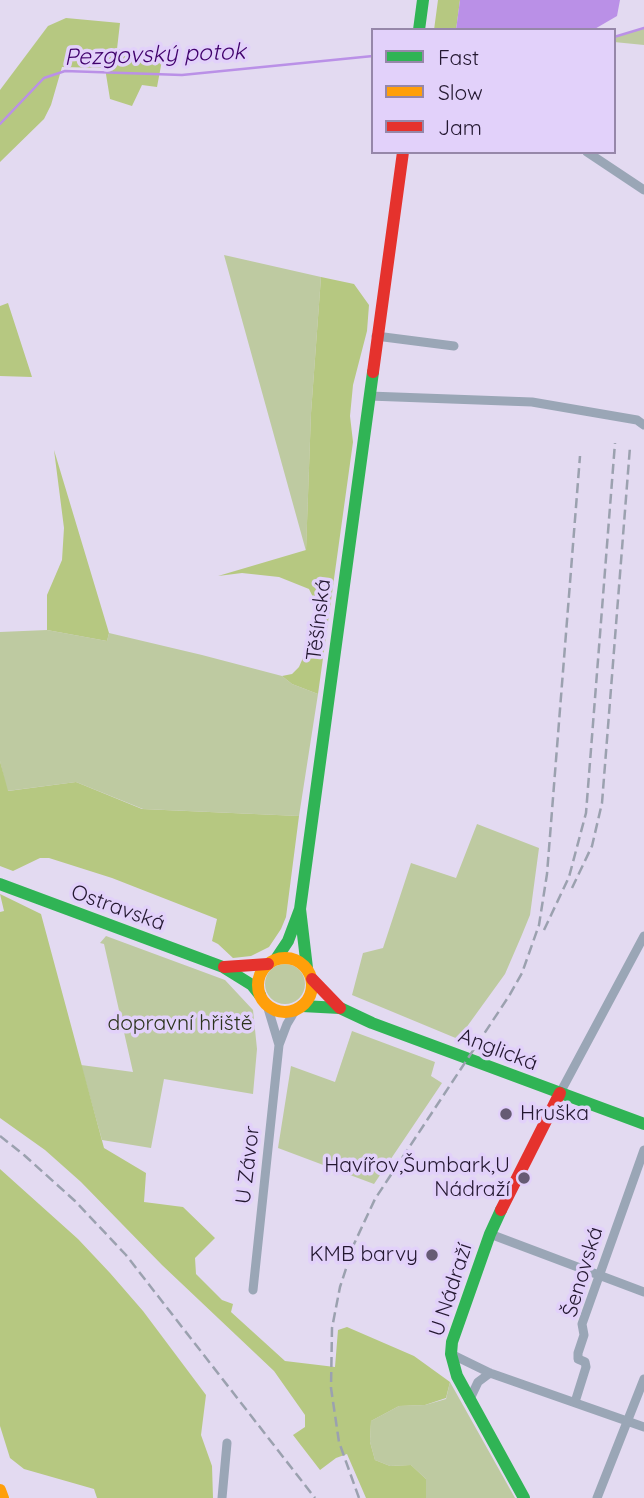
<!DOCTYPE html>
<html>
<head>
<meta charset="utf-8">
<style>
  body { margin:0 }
  #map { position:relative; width:644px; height:1498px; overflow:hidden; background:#e3daf1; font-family:Quicksand,sans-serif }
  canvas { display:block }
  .legend { position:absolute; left:371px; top:28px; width:245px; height:126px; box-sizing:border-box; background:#e2d1fa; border:2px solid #9687a9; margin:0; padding:9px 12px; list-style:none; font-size:21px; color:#231730 }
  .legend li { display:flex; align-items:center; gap:14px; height:35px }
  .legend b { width:35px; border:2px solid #9687a9 }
</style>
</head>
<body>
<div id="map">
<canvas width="644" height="1498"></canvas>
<ul class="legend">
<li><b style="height:9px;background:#30b455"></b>Fast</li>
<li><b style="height:9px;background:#ff9f0a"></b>Slow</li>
<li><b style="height:9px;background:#e5322d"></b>Jam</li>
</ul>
</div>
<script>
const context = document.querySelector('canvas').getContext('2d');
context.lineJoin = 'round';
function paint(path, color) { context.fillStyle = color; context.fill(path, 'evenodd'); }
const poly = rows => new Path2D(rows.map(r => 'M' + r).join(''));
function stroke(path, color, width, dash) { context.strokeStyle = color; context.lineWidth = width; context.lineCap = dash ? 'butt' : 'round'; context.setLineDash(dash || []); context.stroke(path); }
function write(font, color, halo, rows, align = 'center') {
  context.font = font + ' Quicksand,sans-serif'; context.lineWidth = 7; context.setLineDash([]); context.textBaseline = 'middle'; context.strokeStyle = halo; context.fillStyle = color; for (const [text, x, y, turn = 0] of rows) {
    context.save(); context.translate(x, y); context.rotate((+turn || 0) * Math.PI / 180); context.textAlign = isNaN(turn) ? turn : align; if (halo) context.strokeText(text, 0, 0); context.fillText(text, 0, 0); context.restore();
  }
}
const green = poly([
  [644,28,644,45,614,42,614,37],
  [224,255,321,277,311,413,306,551],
  [47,630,107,641,109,633,202,655,282,676,292,684,318,694,299,816,143,809,76,782,7,791,0,761,0,632],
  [477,824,539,848,530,915,521,937,505,974,458,1039,352,995,363,953,383,948,411,863,456,878],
  [106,936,225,980,253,1010,257,1049,253,1094,164,1079,151,1148,102,1140,81,1065,133,1072,104,944,100,943],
  '265 984a20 20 0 1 1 40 0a20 20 0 1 1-40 0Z',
  [352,1031,435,1062,431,1076,442,1083,374,1184,278,1148,291,1066,335,1082],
  [450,1382,515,1498,426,1498,426,1479,411,1465,390,1466,375,1460,370,1442,371,1421,399,1406,425,1405,446,1399]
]);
const forest = poly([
  [438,0,460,0,456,30,434,30],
  [66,18,120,23,117,49,163,55,157,87,142,85,132,106,110,99,105,68,62,67,51,105,44,119,0,162,0,90,48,26],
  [321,277,354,284,369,305,367,331,353,385,350,416,353,442,318,694,292,684,282,676,292,674,299,667,308,646,316,603,309,589,279,577,242,573,218,576,306,550,311,413],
  [8,303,32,377,0,376,0,306],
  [54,450,109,633,107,641,47,630,47,595,62,560,64,528],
  [0,761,8,791,76,782,142,809,299,816,286,917,281,929,269,947,251,956,233,958,218,944,212,941,217,919,112,878,49,858,40,858,13,871,0,866],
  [0,894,41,914,104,1148,146,1173,144,1202,183,1207,215,1238,195,1258,196,1274,222,1300,233,1304,231,1312,285,1361,335,1367,338,1330,347,1327,414,1356,450,1382,446,1398,425,1405,399,1406,371,1421,370,1442,375,1460,390,1466,411,1465,426,1479,426,1498,366,1498,347,1454,336,1458,320,1470,293,1435,305,1427,305,1415,274,1371,162,1265,81,1182,45,1150,0,1118,0,912,4,911],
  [0,1169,78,1239,110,1273,143,1311,206,1395,201,1435,212,1466,213,1498,97,1498,94,1489,24,1469,10,1458,0,1426]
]);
const water = poly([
  [460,0,620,0,617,16,593,30,456,30]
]);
const stream = poly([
  [614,37,644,28],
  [0,124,44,78,65,71,182,75,373,56]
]);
const street = poly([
  [587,152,644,190],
  [376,336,454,346],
  [369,396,532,402,637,420,644,425],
  [267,1005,279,1045],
  [560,1093,644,936],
  [490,1234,644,1292],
  [253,1290,279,1045,287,1024,296,1009],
  [451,1354,490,1373,644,1427],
  [469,1401,478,1382,490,1373],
  [575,1402,586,1367,585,1362,578,1359,578,1353,584,1335,582,1324,644,1150],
  [222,1498,227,1443],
  [597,1498,644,1379]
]);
const fast = poly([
  [419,30,423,0],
  [0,884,223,967,252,985,260,995],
  [276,959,288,941,300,909],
  [307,968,300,909,373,372],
  [302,1006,340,1008,372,1023,644,1124],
  [501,1210,490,1234,452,1342,451,1354,457,1376,524,1498]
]);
const slow = poly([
  '258 985a27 27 0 1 1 54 0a27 27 0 1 1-54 0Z',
  [0,1490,3,1498]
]);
const jam = poly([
  [373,372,403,152],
  [224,967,268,964],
  [312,979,340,1008],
  [501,1210,560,1093]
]);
const rail = poly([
  [572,888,592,846,602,803,630,447],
  [544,930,569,877,586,813,615,443],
  [0,1136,24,1155,75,1201,126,1255,315,1498],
  [359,1498,339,1442,331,1388,332,1328,340,1287,354,1244,375,1199,509,996,522,973,539,925,547,874,580,456]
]);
const markers = [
  [506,1114,7,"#665b74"],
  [524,1178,7,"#665b74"],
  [432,1255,7,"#665b74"]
];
const streetNames = [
  ["Těšínská",319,620,-83],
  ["Ostravská",118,908,20],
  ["Anglická",498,1050,21],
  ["U Závor",248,1165,-83],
  ["Šenovská",583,1272,-73],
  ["U Nádraží",451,1290,-72]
];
const parkNames = [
  ["dopravní hřiště",180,1024]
];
const poiNames = [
  ["Hruška",520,1114,"left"],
  ["Havířov,Šumbark,U",510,1166],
  ["Nádraží",510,1190],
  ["KMB barvy",418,1255]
];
const waterNames = [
  ["Pezgovský potok",155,55,-2]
];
paint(green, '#becaa1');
paint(forest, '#b6c881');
paint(water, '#ba90e7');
stroke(stream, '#ba90e7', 2.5);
stroke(street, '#9aa6b6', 9);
stroke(fast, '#30b455', 12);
stroke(slow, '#ff9f0a', 12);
stroke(jam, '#e5322d', 12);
stroke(rail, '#9ba1af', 2.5, [10, 5]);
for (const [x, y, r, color] of markers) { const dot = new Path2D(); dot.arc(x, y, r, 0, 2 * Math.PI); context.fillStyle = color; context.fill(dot); stroke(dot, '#e2d1fa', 2.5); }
write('21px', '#231730', '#e2d1fa', streetNames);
write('21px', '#2a321b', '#e2d1fa', parkNames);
write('21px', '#231730', '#e2d1fa', poiNames, 'right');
write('italic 23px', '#40006c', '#e2d1fa', waterNames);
</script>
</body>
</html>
